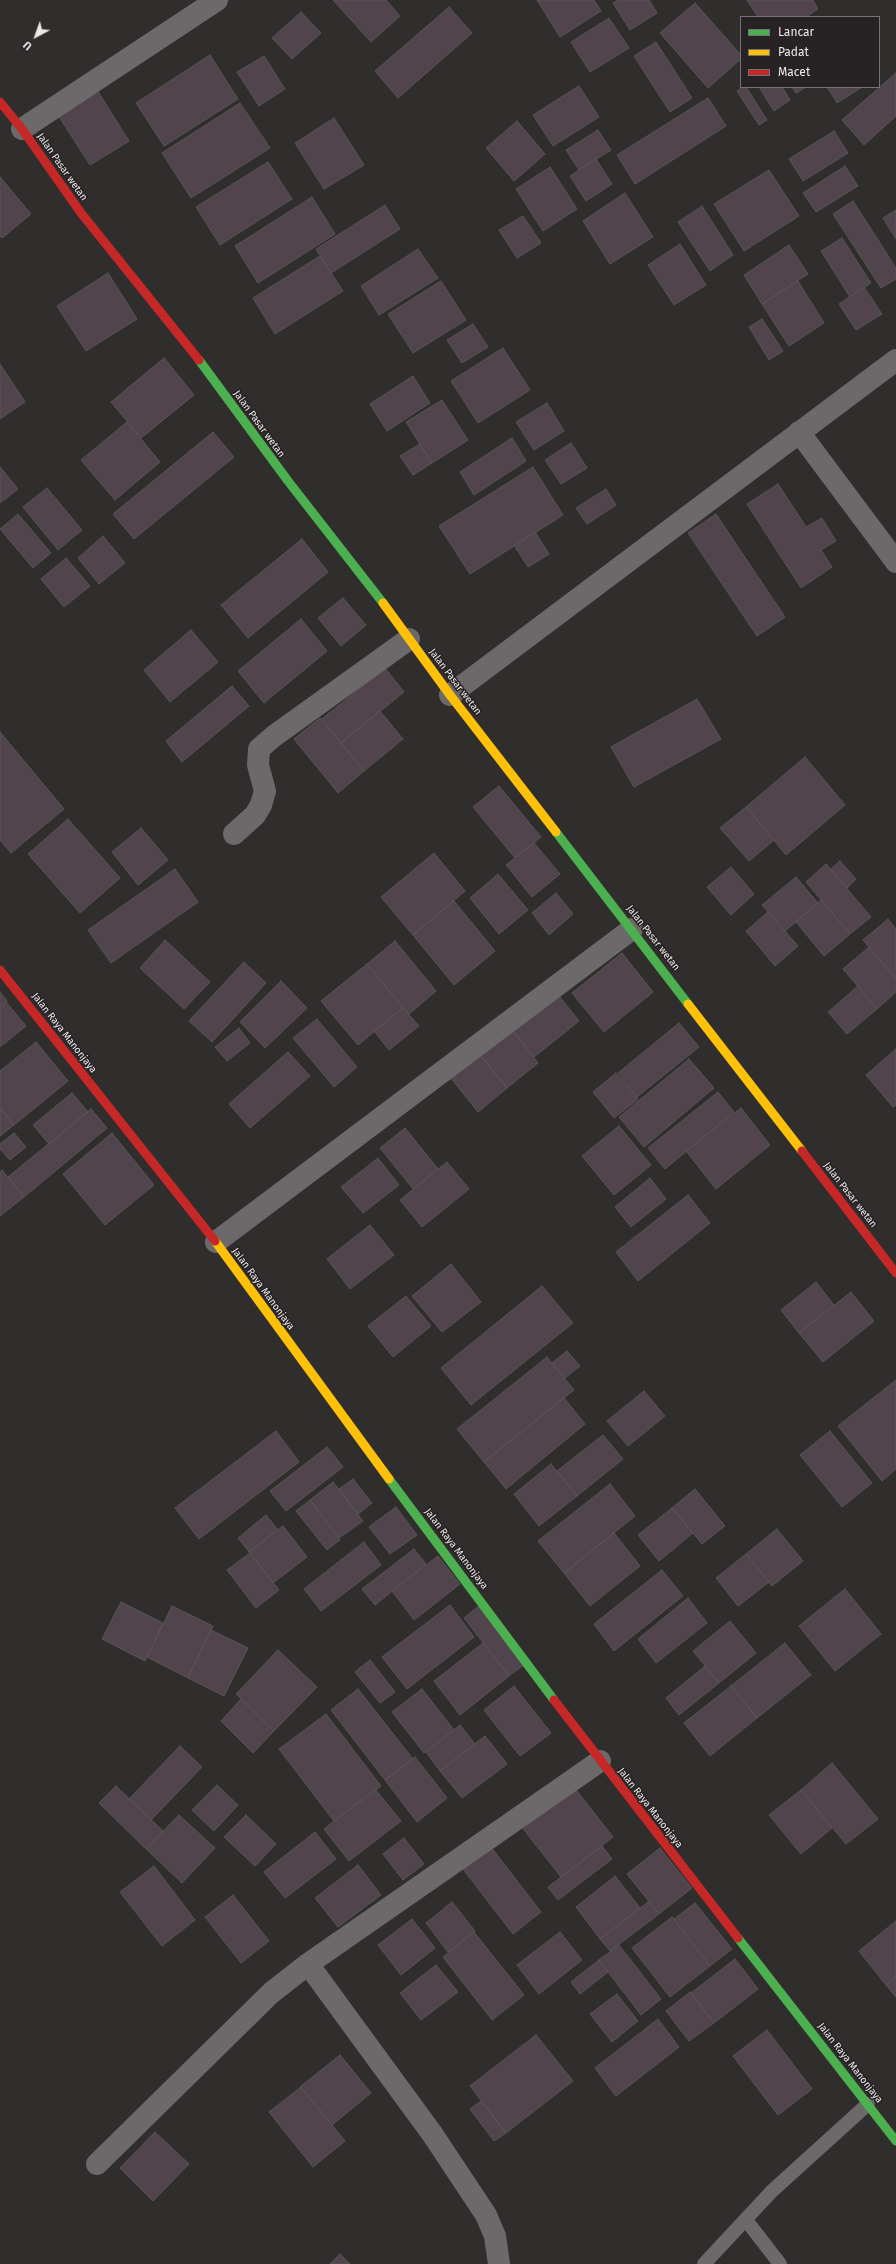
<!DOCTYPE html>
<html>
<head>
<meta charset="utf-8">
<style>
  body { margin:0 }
  #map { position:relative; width:896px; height:2264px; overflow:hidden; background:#302d2d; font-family:"Fira Sans",sans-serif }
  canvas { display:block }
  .legend { position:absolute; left:740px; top:16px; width:140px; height:72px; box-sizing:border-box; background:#272223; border:1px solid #767272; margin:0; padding:5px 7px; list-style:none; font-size:12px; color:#ece9e9 }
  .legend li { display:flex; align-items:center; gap:8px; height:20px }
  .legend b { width:20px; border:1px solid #767272 }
  .north { position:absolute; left:16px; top:16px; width:40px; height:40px; -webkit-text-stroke:3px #272223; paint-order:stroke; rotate:221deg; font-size:11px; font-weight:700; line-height:16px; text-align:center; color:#ece9e9 }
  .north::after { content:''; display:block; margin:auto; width:14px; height:18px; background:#ece9e9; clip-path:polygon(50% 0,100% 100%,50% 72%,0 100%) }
</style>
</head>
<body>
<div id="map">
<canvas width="896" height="2264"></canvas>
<ul class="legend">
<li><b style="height:5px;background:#4caf50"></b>Lancar</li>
<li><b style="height:5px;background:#ffc107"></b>Padat</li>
<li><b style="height:5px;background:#c62828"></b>Macet</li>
</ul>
<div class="north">U</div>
</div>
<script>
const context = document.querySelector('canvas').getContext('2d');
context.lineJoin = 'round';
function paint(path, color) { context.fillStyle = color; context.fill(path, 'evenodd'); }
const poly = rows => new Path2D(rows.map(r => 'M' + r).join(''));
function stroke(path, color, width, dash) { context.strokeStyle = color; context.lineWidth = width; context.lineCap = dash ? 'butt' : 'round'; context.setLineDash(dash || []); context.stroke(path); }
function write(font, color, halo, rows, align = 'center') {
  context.font = font + ' "Fira Sans",sans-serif'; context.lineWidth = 3; context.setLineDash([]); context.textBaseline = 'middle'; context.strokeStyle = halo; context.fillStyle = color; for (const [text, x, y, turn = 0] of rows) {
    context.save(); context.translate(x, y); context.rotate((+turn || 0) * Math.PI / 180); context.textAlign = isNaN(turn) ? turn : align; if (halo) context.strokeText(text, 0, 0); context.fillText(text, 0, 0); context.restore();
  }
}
const building = poly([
  [333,0,386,0,400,16,371,42,333,0],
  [537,0,594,0,601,11,560,37,537,0],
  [618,0,649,0,657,13,630,30,613,3,618,0],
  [747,0,813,0,818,9,806,17,758,17,747,0],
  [695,3,741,55,741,59,708,88,660,33,695,3],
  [449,7,472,33,398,98,375,71,449,7],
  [301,12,321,33,292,59,272,38,301,12],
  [609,18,629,48,590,72,571,42,609,18],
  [656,42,692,98,670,112,634,56,656,42],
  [210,55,238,99,164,146,136,103,210,55],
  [264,56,285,89,259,106,237,72,264,56],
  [896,73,896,116,864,145,842,120,896,73],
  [579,86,599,117,553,146,533,115,579,86],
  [743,87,746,87,767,120,759,125,737,91,743,87],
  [759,87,782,87,790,100,774,111,759,87],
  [792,87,806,87,796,93,792,87],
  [827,87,862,87,837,103,827,87],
  [97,90,129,141,90,165,58,115,97,90],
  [708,98,726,126,635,184,617,155,708,98],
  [240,103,270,148,191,198,162,153,240,103],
  [334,118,364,165,324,189,295,143,334,118],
  [517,121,545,154,514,181,486,148,517,121],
  [598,130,611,150,579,170,566,150,598,130],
  [834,131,848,153,803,181,789,159,834,131],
  [596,159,612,184,586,201,570,176,596,159],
  [268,162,292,199,220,245,196,207,268,162],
  [845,166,858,186,816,212,803,193,845,166],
  [550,167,577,209,543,231,516,189,550,167],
  [769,170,799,216,744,251,714,204,769,170],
  [0,177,31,214,2,238,0,236,0,177],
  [625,193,653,237,610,264,583,221,625,193],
  [312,197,335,234,258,283,235,246,312,197],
  [853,201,896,268,896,279,881,288,833,214,853,201],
  [385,205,400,229,331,273,316,249,385,205],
  [702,206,733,255,710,271,678,222,702,206],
  [896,210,896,239,883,218,896,210],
  [523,216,541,243,517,258,499,230,523,216],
  [842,238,871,283,850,297,821,251,842,238],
  [680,244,706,285,674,305,648,265,680,244],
  [789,245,808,274,762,304,744,275,789,245],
  [418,249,438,278,379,315,361,286,418,249],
  [320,256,343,291,275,334,253,298,320,256],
  [108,273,137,319,86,351,57,306,108,273],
  [441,281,466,320,413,353,388,314,441,281],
  [798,281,824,323,789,346,762,304,798,281],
  [864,287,882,314,856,330,839,304,864,287],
  [762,319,783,351,769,360,749,327,762,319],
  [473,324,488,347,462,363,447,340,473,324],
  [503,348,530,390,478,423,451,381,503,348],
  [164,358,194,395,141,438,111,402,164,358],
  [0,364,25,402,0,419,0,364],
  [413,376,430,403,387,431,370,404,413,376],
  [442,400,468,440,432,463,406,422,442,400],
  [547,403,564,431,534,450,516,422,547,403],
  [127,422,160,462,115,500,81,460,127,422],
  [213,432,234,457,134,539,113,514,213,432],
  [512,438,526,461,474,495,460,472,512,438],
  [571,443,587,468,561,484,545,460,571,443],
  [420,444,432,463,413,475,400,456,420,444],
  [0,467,18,489,0,503,0,467],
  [533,467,563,515,470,574,439,526,533,467],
  [778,484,806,527,822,518,836,541,821,550,832,567,801,588,747,504,778,484],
  [47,488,82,530,58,550,23,507,47,488],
  [606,489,616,505,587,524,576,508,606,489],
  [18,514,51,553,33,568,0,529,18,514],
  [716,514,785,617,757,636,688,533,716,514],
  [535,532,549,554,528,567,514,545,535,532],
  [103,536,125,563,99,584,78,558,103,536],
  [302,539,328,572,248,638,221,605,302,539],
  [66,558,90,586,64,607,41,579,66,558],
  [343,598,366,625,341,646,318,618,343,598],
  [301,619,327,651,264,703,238,671,301,619],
  [191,630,218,662,170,702,144,670,191,630],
  [385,668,404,692,341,743,322,719,385,668],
  [232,686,249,706,182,762,166,741,232,686],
  [697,699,721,739,634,787,611,747,697,699],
  [380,711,403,739,364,771,341,743,380,711],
  [320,718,364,771,338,793,294,739,320,718],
  [0,732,64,809,11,853,0,840,0,732],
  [805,757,845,805,786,855,746,807,805,757],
  [499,786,541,837,515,858,473,807,499,786],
  [746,807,774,840,749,861,720,828,746,807],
  [68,819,120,878,80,913,28,854,68,819],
  [141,828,168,860,138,885,112,852,141,828],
  [534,843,560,874,532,897,506,865,534,843],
  [434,853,465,891,413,935,381,897,434,853],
  [840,861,856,879,847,888,831,869,840,861],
  [826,864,871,917,850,934,806,882,826,864],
  [731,867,754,894,731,915,707,887,731,867],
  [175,869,198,902,111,963,88,930,175,869],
  [498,874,528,910,499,934,470,898,498,874],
  [796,877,818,903,785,931,762,905,796,877],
  [556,893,573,914,549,935,532,913,556,893],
  [821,900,850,934,824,956,796,922,821,900],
  [454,901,495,951,454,985,413,935,454,901],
  [768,912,798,946,775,966,746,931,768,912],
  [888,919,896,929,896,979,863,940,888,919],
  [165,940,210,982,184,1009,140,968,165,940],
  [395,941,436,991,409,1014,367,964,395,941],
  [869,947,896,979,896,992,877,1009,843,969,869,947],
  [622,953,653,992,604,1032,572,993,622,953],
  [244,962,266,983,212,1042,189,1021,244,962],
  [367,964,403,1008,358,1045,321,1001,367,964],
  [281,981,307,1008,265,1048,240,1022,281,981],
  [858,986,877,1009,847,1034,828,1012,858,986],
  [0,992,7,1001,0,1007,0,992],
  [556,992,579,1021,534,1057,511,1028,556,992],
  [6,1002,26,1026,0,1047,0,1007,6,1002],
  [403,1008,419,1026,389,1050,374,1031,403,1008],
  [317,1019,357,1067,334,1087,293,1038,317,1019],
  [679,1023,699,1047,637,1097,618,1073,679,1023],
  [510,1027,538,1063,507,1088,478,1052,510,1027],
  [239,1028,250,1043,227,1061,215,1047,239,1028],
  [36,1042,68,1081,14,1125,0,1108,0,1071,36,1042],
  [896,1049,896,1105,893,1107,866,1075,896,1049],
  [288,1052,310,1076,250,1128,229,1104,288,1052],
  [478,1052,507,1088,478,1112,446,1072,478,1052],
  [689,1059,714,1088,644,1147,619,1117,689,1059],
  [616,1073,638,1099,614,1118,593,1092,616,1073],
  [718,1092,734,1112,665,1169,648,1148,718,1092],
  [72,1093,88,1112,49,1144,33,1125,72,1093],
  [0,1108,14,1125,0,1136,0,1108],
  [741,1108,770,1145,716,1189,686,1151,741,1108],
  [91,1109,107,1128,24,1197,8,1177,91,1109],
  [619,1126,651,1165,614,1195,582,1156,619,1126],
  [405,1128,438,1169,413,1189,380,1148,405,1128],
  [14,1133,26,1147,10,1160,0,1149,0,1144,14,1133],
  [112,1133,154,1185,105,1225,63,1174,112,1133],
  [378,1158,399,1185,363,1213,341,1187,378,1158],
  [447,1162,469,1189,422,1227,400,1200,447,1162],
  [2,1170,24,1197,0,1216,0,1172,2,1170],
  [650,1178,666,1199,631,1227,615,1207,650,1178],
  [688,1195,710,1223,638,1281,616,1252,688,1195],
  [370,1225,394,1255,350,1289,327,1259,370,1225],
  [451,1264,481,1302,442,1332,412,1296,451,1264],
  [816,1282,834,1305,799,1333,781,1310,816,1282],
  [542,1286,573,1323,471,1405,441,1368,542,1286],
  [851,1292,874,1321,823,1362,799,1333,851,1292],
  [406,1296,431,1326,393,1357,368,1326,406,1296],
  [567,1351,580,1366,565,1378,552,1363,567,1351],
  [547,1357,574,1390,484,1462,457,1429,547,1357],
  [896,1380,896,1469,882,1481,838,1426,896,1380],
  [644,1391,665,1416,628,1446,607,1421,644,1391],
  [564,1398,585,1424,506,1489,484,1462,564,1398],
  [276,1431,299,1462,199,1539,175,1508,276,1431],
  [830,1431,872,1483,842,1507,800,1455,830,1431],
  [603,1435,623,1459,577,1496,557,1471,603,1435],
  [327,1447,343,1467,286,1511,270,1491,327,1447],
  [551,1464,577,1496,539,1526,514,1494,551,1464],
  [353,1479,372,1503,358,1514,339,1489,353,1479],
  [333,1482,363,1521,339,1538,310,1500,333,1482],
  [610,1484,635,1516,564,1573,538,1541,610,1484],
  [695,1489,725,1526,702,1544,672,1508,695,1489],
  [310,1500,340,1540,327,1550,296,1511,310,1500],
  [396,1507,417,1535,390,1554,369,1527,396,1507],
  [672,1508,693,1533,659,1561,638,1535,672,1508],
  [266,1515,278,1530,249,1552,238,1538,266,1515],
  [283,1526,307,1557,273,1583,249,1552,283,1526],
  [777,1529,803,1561,772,1586,746,1554,777,1529],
  [614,1533,640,1566,590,1606,564,1573,614,1533],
  [364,1542,381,1565,321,1611,304,1589,364,1542],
  [414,1549,426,1564,375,1605,362,1589,414,1549],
  [250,1553,279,1590,256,1608,227,1570,250,1553],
  [746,1554,769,1582,738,1606,716,1578,746,1554],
  [438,1556,460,1584,414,1620,392,1591,438,1556],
  [662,1570,683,1596,614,1651,594,1624,662,1570],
  [845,1589,881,1634,835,1671,799,1626,845,1589],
  [688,1598,707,1623,656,1663,638,1639,688,1598],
  [121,1602,163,1623,145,1661,102,1639,121,1602],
  [450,1605,474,1637,407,1689,382,1657,450,1605],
  [480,1605,525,1664,509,1676,464,1618,480,1605],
  [172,1606,213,1626,188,1678,147,1657,172,1606],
  [730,1621,756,1653,719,1683,693,1651,730,1621],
  [211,1630,248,1648,224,1696,188,1678,211,1630],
  [483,1643,509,1676,460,1715,434,1681,483,1643],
  [785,1643,811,1675,757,1718,731,1686,785,1643],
  [278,1650,317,1687,274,1731,236,1694,278,1650],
  [370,1660,395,1692,380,1703,355,1672,370,1660],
  [705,1666,719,1683,679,1715,666,1698,705,1666],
  [514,1686,551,1733,520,1756,484,1710,514,1686],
  [731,1686,757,1718,710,1756,684,1723,731,1686],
  [358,1689,413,1759,385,1780,331,1710,358,1689],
  [422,1689,454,1730,424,1753,392,1712,422,1689],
  [241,1699,274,1731,253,1753,221,1721,241,1699],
  [326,1714,381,1786,334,1821,279,1749,326,1714],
  [460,1725,475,1744,440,1771,426,1752,460,1725],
  [485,1736,507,1764,462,1798,440,1771,485,1736],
  [180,1746,202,1767,151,1820,129,1799,180,1746],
  [415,1757,447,1798,417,1822,385,1780,415,1757],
  [832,1763,878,1819,846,1844,801,1790,832,1763],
  [217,1785,238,1805,214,1831,192,1810,217,1785],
  [116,1786,163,1831,146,1849,99,1803,116,1786],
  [573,1786,613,1837,561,1877,521,1826,573,1786],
  [375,1789,401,1821,349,1861,324,1829,375,1789],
  [801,1790,832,1828,801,1854,769,1815,801,1790],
  [179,1815,215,1848,182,1883,146,1849,179,1815],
  [246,1815,276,1844,255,1866,224,1837,246,1815],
  [315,1832,336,1859,285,1898,264,1872,315,1832],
  [404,1838,424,1864,403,1880,383,1854,404,1838],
  [602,1846,612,1859,558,1900,548,1887,602,1846],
  [491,1847,541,1912,513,1934,463,1869,491,1847],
  [660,1848,692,1888,659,1914,627,1874,660,1848],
  [358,1865,381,1895,338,1927,315,1898,358,1865],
  [154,1866,195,1920,162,1946,120,1892,154,1866],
  [615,1876,640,1908,600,1939,576,1907,615,1876],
  [233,1895,269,1941,241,1963,205,1917,233,1895],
  [452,1902,475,1931,448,1952,426,1923,452,1902],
  [648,1902,659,1914,610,1951,600,1939,648,1902],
  [695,1903,732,1949,710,1966,674,1919,695,1903],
  [672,1917,710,1966,670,1997,632,1948,672,1917],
  [412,1919,435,1948,401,1975,378,1945,412,1919],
  [896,1921,896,1977,886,1985,859,1951,896,1921],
  [474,1932,524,1995,492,2020,443,1957,474,1932],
  [560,1932,582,1960,539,1994,517,1965,560,1932],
  [619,1945,661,1999,641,2015,599,1960,619,1945],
  [735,1959,758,1989,714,2023,691,1993,735,1959],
  [599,1960,608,1972,580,1994,571,1982,599,1960],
  [436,1965,458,1992,421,2020,400,1993,436,1965],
  [896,1977,896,1997,886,1985,896,1977],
  [690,1992,714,2023,689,2041,666,2011,690,1992],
  [617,1994,638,2021,612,2042,590,2014,617,1994],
  [658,2019,679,2047,616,2096,595,2068,658,2019],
  [767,2030,812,2089,778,2115,733,2056,767,2030],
  [536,2035,573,2081,506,2133,470,2086,536,2035],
  [340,2055,371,2093,332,2125,300,2087,340,2055],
  [301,2087,345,2141,313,2167,269,2112,301,2087],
  [481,2101,506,2133,494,2141,470,2109,481,2101],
  [155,2132,189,2164,153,2201,120,2168,155,2132],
  [340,2254,350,2264,330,2264,340,2254]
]);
const lane = poly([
  [746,2220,780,2264],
  [704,2264,772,2191,868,2104]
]);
const street = poly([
  [22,129,217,0],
  [799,432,896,562],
  [450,695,896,360],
  [234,834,255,815,261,805,265,791,258,765,259,749,274,736,409,639],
  [216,1242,632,929],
  [308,1964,433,2135,486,2215,495,2236,499,2264],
  [97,2164,271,1993,308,1964,600,1761]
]);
const fast = poly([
  [199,360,288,481,383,603],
  [556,832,688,1004],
  [389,1479,554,1700],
  [738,1938,896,2141]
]);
const slow = poly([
  [383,603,450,695,556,832],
  [688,1004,802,1151],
  [215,1241,389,1479]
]);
const jam = poly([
  [0,102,22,129,81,213,199,360],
  [0,970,215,1241],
  [802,1151,896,1273],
  [554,1700,738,1938]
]);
const streetNames = [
  ["Jalan Pasar wetan",62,167,55],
  ["Jalan Pasar wetan",259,424,54],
  ["Jalan Pasar wetan",455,682,53],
  ["Jalan Pasar wetan",653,938,52],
  ["Jalan Raya Manonjaya",64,1033,52],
  ["Jalan Pasar wetan",850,1195,52],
  ["Jalan Raya Manonjaya",263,1289,54],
  ["Jalan Raya Manonjaya",456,1549,53],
  ["Jalan Raya Manonjaya",650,1808,52],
  ["Jalan Raya Manonjaya",850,2063,52]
];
paint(building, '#52444c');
stroke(building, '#575555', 1);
stroke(lane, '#6b6969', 14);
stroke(street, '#6b6969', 22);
stroke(fast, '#4caf50', 9);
stroke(slow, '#ffc107', 9);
stroke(jam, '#c62828', 9);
write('10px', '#ece9e9', '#272223', streetNames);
</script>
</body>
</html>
